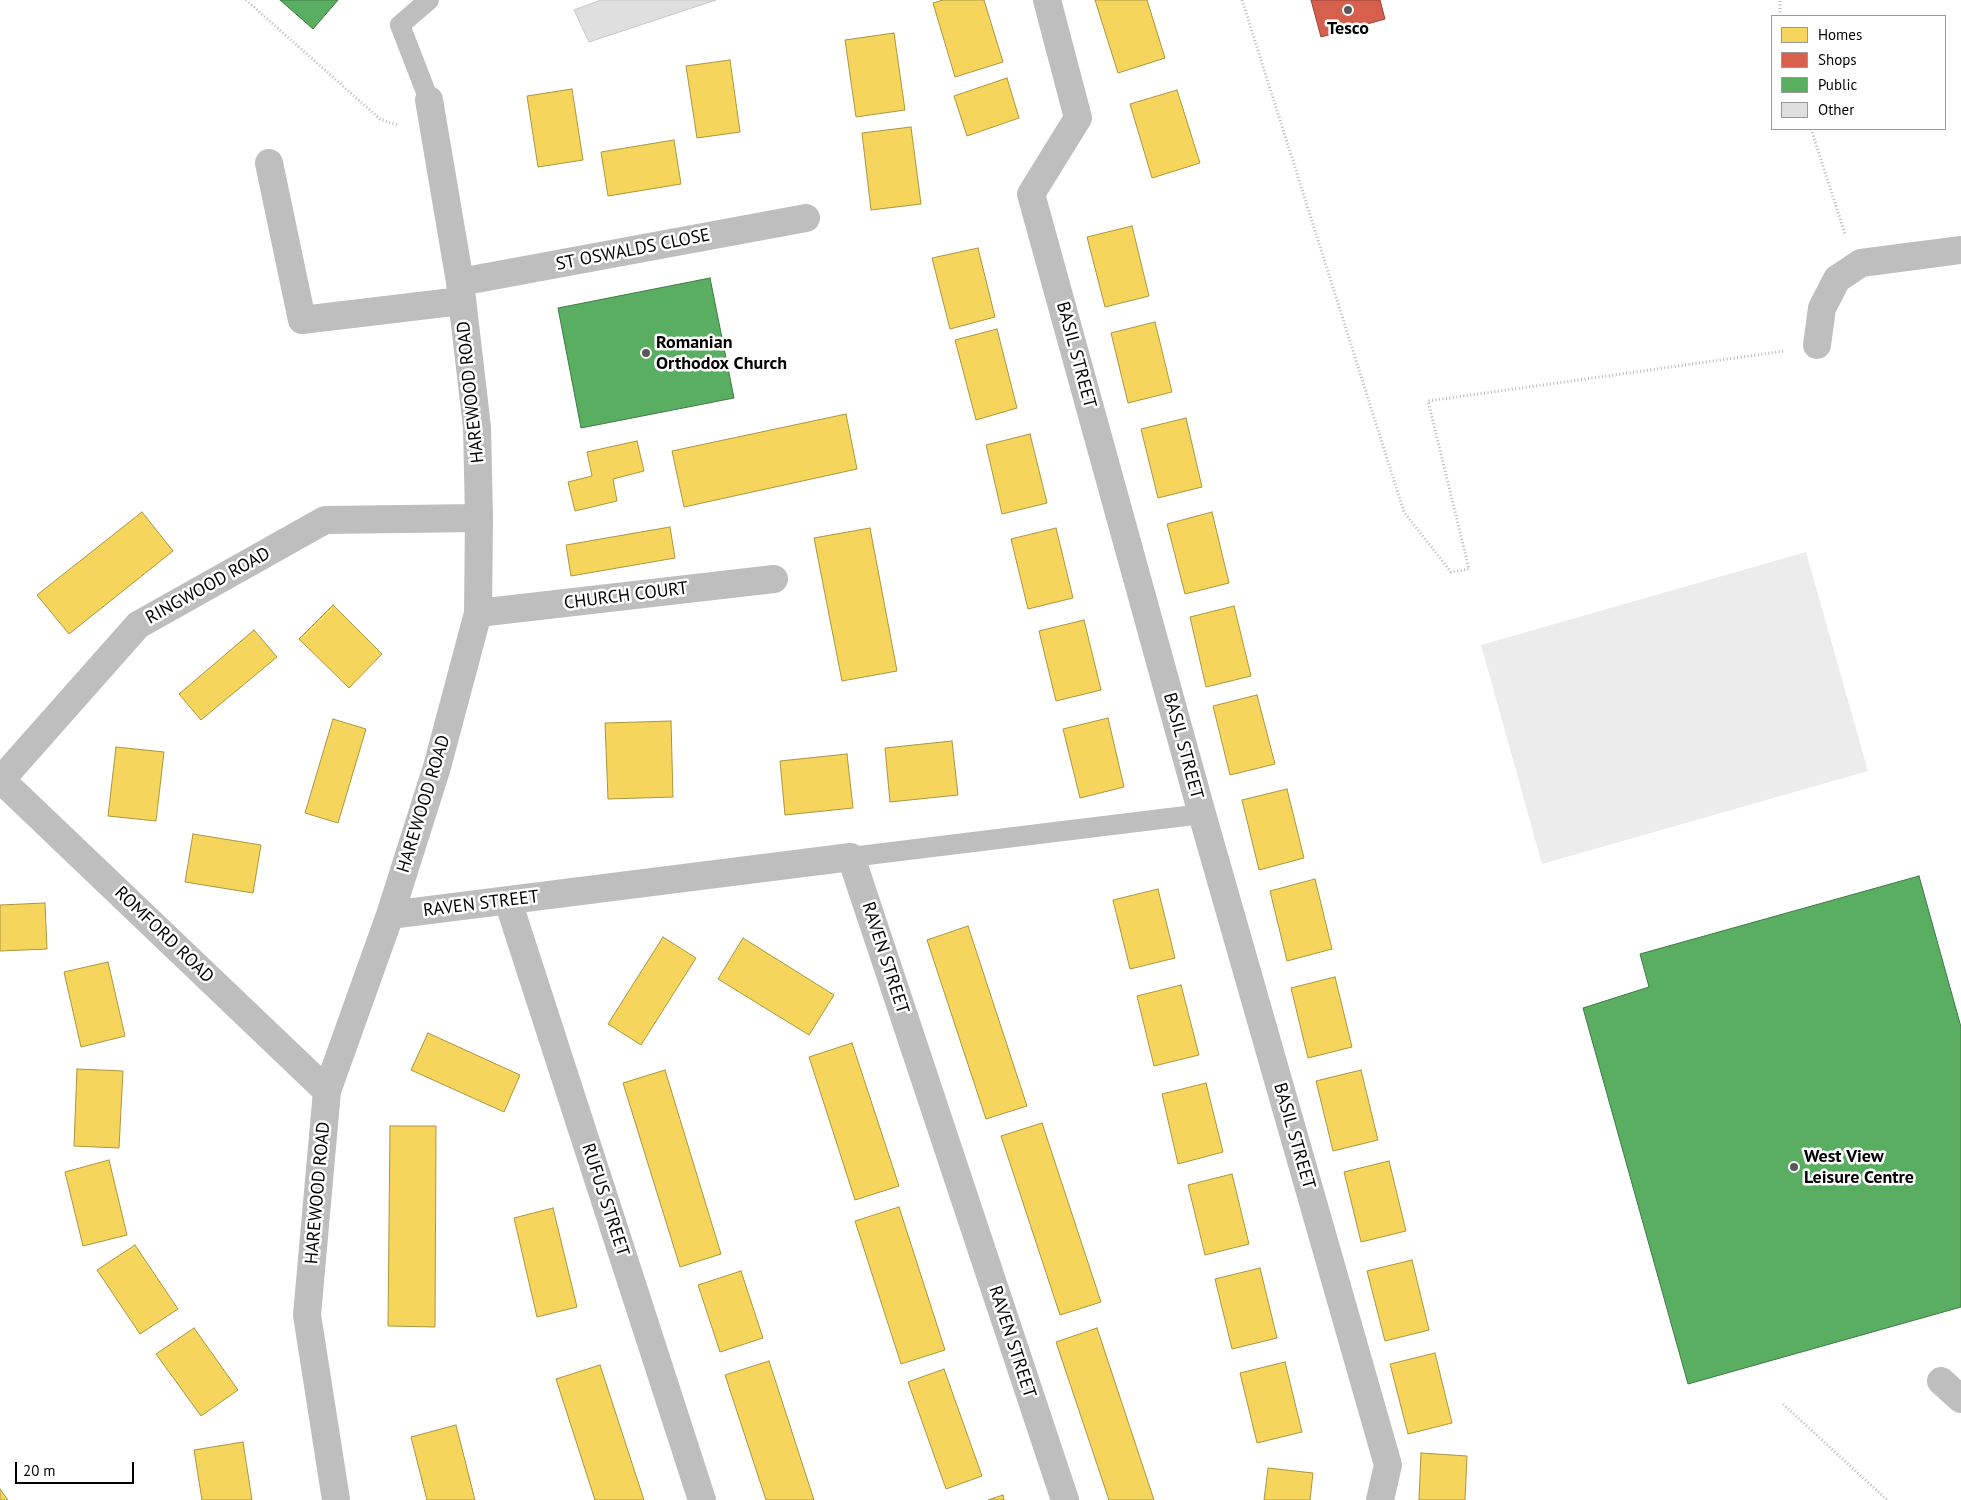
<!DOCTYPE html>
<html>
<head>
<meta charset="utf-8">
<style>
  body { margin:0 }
  #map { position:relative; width:1961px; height:1500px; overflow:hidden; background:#fff; font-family:"PT Sans",sans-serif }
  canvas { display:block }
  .legend { position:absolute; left:1771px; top:15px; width:175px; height:115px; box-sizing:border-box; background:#fff; border:1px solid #999; margin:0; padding:6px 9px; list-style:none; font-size:15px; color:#000 }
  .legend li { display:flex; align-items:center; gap:10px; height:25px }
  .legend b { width:25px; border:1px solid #999 }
  .scale { position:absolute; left:15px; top:1462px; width:119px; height:22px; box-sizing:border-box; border:2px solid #000; border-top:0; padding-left:6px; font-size:15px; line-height:18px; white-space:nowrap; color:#000; -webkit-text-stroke:4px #fff; paint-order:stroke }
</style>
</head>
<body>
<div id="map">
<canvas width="1961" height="1500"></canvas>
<ul class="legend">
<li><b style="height:14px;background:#f6d55c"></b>Homes</li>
<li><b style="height:14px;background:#d6604d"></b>Shops</li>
<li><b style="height:14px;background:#5aae61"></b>Public</li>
<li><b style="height:14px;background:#dfdfdf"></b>Other</li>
</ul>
<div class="scale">20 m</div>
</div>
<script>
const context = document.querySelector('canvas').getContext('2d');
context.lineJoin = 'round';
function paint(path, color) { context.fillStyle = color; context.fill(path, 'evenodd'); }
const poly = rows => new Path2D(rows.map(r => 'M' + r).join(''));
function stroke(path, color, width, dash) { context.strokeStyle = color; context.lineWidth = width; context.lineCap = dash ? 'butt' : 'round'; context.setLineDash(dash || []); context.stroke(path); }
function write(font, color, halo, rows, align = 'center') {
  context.font = font + ' "PT Sans",sans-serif'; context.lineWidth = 5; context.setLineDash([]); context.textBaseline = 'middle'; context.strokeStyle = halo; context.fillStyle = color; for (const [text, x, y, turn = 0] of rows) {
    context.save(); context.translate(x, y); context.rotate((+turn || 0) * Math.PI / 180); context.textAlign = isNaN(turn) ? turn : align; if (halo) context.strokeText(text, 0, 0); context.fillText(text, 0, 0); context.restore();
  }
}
const green = poly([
  [1806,552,1868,771,1542,864,1481,645]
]);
const homes = poly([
  [943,0,984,0,1003,62,955,77,933,3,943,0],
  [1095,0,1147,0,1165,58,1118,73,1095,0],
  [894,33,905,110,856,117,845,40,894,33],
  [730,60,740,132,697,138,686,66,730,60],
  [1007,78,1019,118,967,136,954,96,1007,78],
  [572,89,583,160,538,167,527,96,572,89],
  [1177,90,1200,163,1152,178,1130,104,1177,90],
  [911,127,921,204,871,210,862,133,911,127],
  [674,140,681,184,608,196,601,152,674,140],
  [1132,226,1149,296,1105,307,1087,237,1132,226],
  [978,248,995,317,950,329,932,258,978,248],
  [1155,322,1172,392,1128,403,1111,333,1155,322],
  [997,329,1017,408,976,420,955,340,997,329],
  [846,414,857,469,684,507,672,451,846,414],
  [1186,418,1202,487,1158,498,1141,429,1186,418],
  [1030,434,1047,503,1002,514,986,445,1030,434],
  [637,441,644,471,613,479,617,501,575,511,568,482,592,476,587,452,637,441],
  [142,512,173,551,69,634,37,595,142,512],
  [1212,512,1229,583,1185,594,1167,524,1212,512],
  [670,527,675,558,571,576,566,545,670,527],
  [870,528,897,671,842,681,814,538,870,528],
  [1056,528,1073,598,1028,609,1011,539,1056,528],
  [333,605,382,654,349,688,299,639,333,605],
  [1234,606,1251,676,1206,687,1190,617,1234,606],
  [1084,620,1101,690,1056,701,1039,631,1084,620],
  [254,630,277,657,201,720,179,694,254,630],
  [1257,695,1275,764,1230,775,1213,706,1257,695],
  [1108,718,1124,787,1080,798,1063,729,1108,718],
  [333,719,366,729,338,823,305,813,333,719],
  [671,721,673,797,608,799,605,723,671,721],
  [952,741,958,795,890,802,885,748,952,741],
  [116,747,164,752,156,821,108,816,116,747],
  [847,754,853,808,785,815,780,761,847,754],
  [1287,789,1304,858,1259,870,1242,800,1287,789],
  [193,834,261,845,253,893,185,882,193,834],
  [1315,879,1332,949,1287,961,1270,891,1315,879],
  [1158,889,1175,958,1130,969,1113,900,1158,889],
  [45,903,47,949,0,951,0,905,45,903],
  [968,926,1027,1106,986,1119,927,940,968,926],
  [663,937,696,958,641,1045,608,1024,663,937],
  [743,938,834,995,809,1035,718,979,743,938],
  [108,962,125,1036,81,1047,64,972,108,962],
  [1335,977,1352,1047,1308,1058,1291,988,1335,977],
  [1181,985,1199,1055,1154,1066,1137,996,1181,985],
  [428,1033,520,1075,504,1112,411,1070,428,1033],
  [852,1043,899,1186,855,1200,809,1057,852,1043],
  [77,1069,123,1071,119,1148,74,1146,77,1069],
  [665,1070,721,1254,680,1267,623,1083,665,1070],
  [1361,1070,1378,1140,1333,1151,1316,1081,1361,1070],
  [1206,1083,1223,1152,1178,1164,1162,1094,1206,1083],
  [1042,1123,1101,1302,1060,1315,1001,1136,1042,1123],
  [390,1126,436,1126,435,1327,388,1326,390,1126],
  [109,1160,127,1235,83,1246,65,1172,109,1160],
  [1389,1161,1406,1231,1361,1242,1344,1172,1389,1161],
  [1232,1174,1249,1244,1205,1255,1188,1185,1232,1174],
  [899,1207,945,1350,901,1364,855,1221,899,1207],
  [553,1208,577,1307,537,1317,514,1218,553,1208],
  [135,1245,178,1309,140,1334,97,1270,135,1245],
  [1412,1260,1429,1330,1385,1341,1367,1271,1412,1260],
  [1260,1268,1277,1338,1232,1349,1215,1279,1260,1268],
  [741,1271,763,1338,720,1352,698,1285,741,1271],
  [194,1328,238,1390,201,1416,156,1354,194,1328],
  [1097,1328,1154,1500,1109,1500,1056,1342,1097,1328],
  [1435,1353,1452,1423,1408,1434,1390,1364,1435,1353],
  [769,1361,814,1500,766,1500,725,1375,769,1361],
  [1285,1362,1302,1432,1257,1443,1240,1373,1285,1362],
  [600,1365,644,1500,595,1500,556,1379,600,1365],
  [944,1369,982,1476,946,1489,908,1382,944,1369],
  [456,1425,475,1500,427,1500,411,1437,456,1425],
  [243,1442,252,1500,202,1500,194,1450,243,1442],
  [1421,1453,1467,1456,1465,1500,1419,1500,1421,1453],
  [1268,1468,1313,1473,1310,1500,1264,1500,1268,1468],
  [0,1489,8,1500,0,1500,0,1489],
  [1003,1495,1004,1500,988,1500,1003,1495]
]);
const shops = poly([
  [1311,0,1380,0,1385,19,1321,37,1311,0]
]);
const public = poly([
  [280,0,338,0,313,29,280,0],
  [710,278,734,398,581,428,558,308,710,278],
  [1919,876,1961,1027,1961,1307,1688,1384,1583,1008,1649,987,1640,954,1919,876]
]);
const building = poly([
  [601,0,716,0,589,42,574,10,601,0]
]);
const path = poly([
  [246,0,380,119,397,125],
  [1242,0,1404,512,1451,572,1469,569,1428,401,1785,351],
  [1780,16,1780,0],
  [1811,129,1845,234],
  [1783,1404,1887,1500]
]);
const service = poly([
  [429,100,400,25,429,0],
  [851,857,1202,814]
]);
const minor = poly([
  [1047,0,1078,118,1031,194,1202,814,1388,1465,1380,1500],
  [269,163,302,320,461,301],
  [460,282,806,218],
  [1817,345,1822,308,1837,279,1861,263,1961,250],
  [478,613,774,579],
  [0,779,327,1091],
  [0,781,138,625,325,520,479,518],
  [508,901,702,1500],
  [390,915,851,857,1065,1500],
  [1941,1381,1961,1399],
  [336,1500,307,1315,327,1091,390,915,437,767,478,613,479,518,477,427,460,282,429,100]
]);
const markers = [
  [1348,10,5,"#595959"],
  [646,353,5,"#595959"],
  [1794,1167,5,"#595959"]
];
const poiNames = [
  ["Tesco",1348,29,"center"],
  ["Romanian",656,343],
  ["Orthodox Church",656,364],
  ["West View",1804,1157],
  ["Leisure Centre",1804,1178]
];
const streetNames = [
  ["ST OSWALDS CLOSE",633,250,-11],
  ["BASIL STREET",1076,355,75],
  ["HAREWOOD ROAD",471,392,-96],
  ["RINGWOOD ROAD",208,586,-29],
  ["CHURCH COURT",626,596,-7],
  ["BASIL STREET",1183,746,75],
  ["HAREWOOD ROAD",424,804,-73],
  ["RAVEN STREET",481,904,-7],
  ["ROMFORD ROAD",164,935,44],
  ["RAVEN STREET",885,958,72],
  ["BASIL STREET",1294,1136,74],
  ["HAREWOOD ROAD",318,1193,-85],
  ["RUFUS STREET",605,1200,72],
  ["RAVEN STREET",1012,1342,72]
];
paint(green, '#ececec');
paint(homes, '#f6d55c');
stroke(homes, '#ac9540', 1);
paint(shops, '#d6604d');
stroke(shops, '#964336', 1);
paint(public, '#5aae61');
stroke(public, '#3f7a44', 1);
paint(building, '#dfdfdf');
stroke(building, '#c7c7c7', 1);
stroke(path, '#b9b9b9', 3, [1, 2.5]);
stroke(service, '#bebebe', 20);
stroke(minor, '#bebebe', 28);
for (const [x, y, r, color] of markers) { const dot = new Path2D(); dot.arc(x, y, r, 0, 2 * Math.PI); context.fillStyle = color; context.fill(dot); stroke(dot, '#fff', 2); }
write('bold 18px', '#000', '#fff', poiNames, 'left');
write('18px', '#000', '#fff', streetNames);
</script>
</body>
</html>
